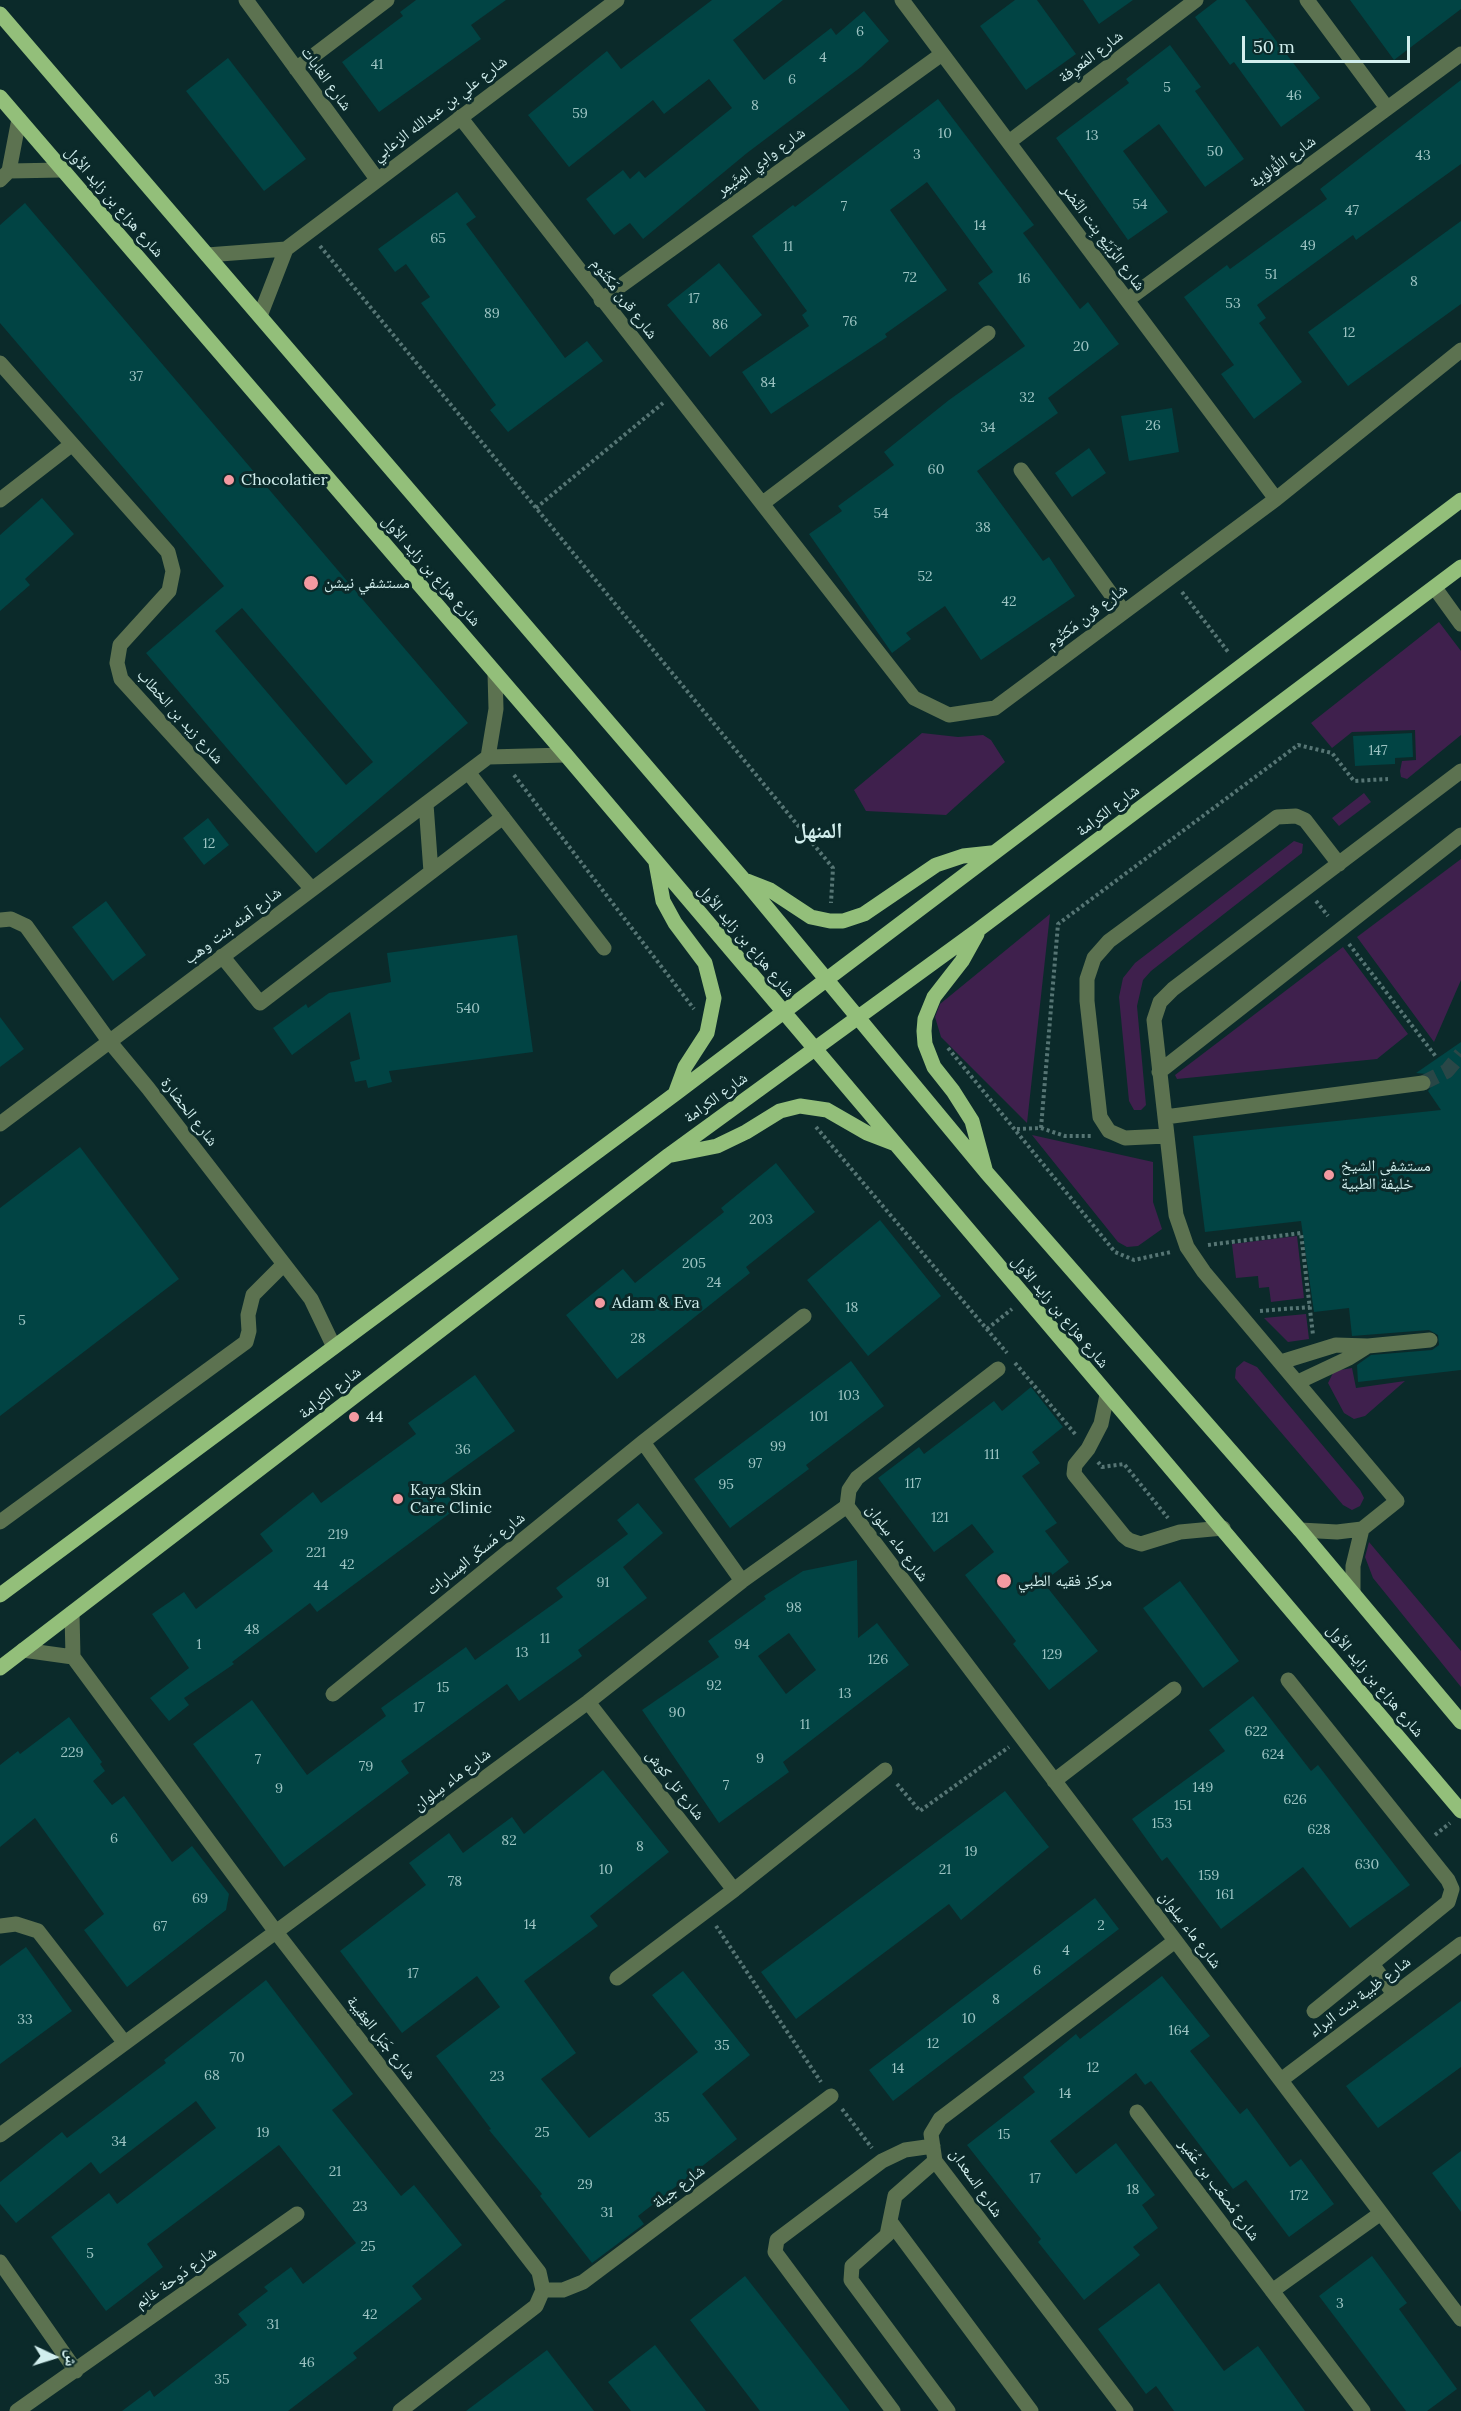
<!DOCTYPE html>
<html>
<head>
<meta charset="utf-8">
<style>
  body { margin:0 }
  #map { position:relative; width:1461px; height:2411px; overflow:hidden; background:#0b2a2a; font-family:Lora,"Noto Naskh Arabic",serif }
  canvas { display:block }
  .north { position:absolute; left:24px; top:2327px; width:60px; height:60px; -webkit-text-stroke:4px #0b2a2a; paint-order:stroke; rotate:94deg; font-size:16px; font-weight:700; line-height:24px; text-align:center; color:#d1eeed }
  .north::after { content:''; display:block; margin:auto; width:21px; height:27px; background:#d1eeed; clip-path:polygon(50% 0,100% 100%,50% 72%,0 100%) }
  .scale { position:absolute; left:1242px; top:36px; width:168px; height:27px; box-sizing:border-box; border:3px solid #d1eeed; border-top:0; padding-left:8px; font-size:18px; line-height:21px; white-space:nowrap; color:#d1eeed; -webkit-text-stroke:4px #0b2a2a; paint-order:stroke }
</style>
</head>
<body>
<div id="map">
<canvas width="1461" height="2411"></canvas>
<div class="north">ش</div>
<div class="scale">50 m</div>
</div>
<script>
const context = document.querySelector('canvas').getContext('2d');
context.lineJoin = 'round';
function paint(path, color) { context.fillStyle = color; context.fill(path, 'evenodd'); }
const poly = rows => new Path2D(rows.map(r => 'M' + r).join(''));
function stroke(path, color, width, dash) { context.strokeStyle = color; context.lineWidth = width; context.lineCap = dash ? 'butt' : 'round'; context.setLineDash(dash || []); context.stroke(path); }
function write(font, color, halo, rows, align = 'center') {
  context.font = font + ' Lora,"Noto Naskh Arabic",serif'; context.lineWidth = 6; context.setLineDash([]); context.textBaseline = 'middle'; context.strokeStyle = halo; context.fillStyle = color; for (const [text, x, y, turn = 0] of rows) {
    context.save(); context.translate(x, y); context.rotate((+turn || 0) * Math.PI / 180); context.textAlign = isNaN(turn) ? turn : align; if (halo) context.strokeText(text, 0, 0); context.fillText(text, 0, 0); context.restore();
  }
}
const green = poly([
  [1439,622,1461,651,1461,735,1407,779,1401,777,1400,771,1402,761,1416,760,1415,730,1352,732,1332,748,1311,723],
  [922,733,958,737,983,735,991,740,1005,762,946,815,866,811,854,790],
  [1364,793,1371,802,1339,826,1332,818],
  [1294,841,1303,844,1302,853,1151,971,1143,980,1137,1006,1146,1105,1141,1110,1134,1110,1129,1101,1119,997,1123,978,1135,963],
  [1461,859,1461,980,1434,1042,1357,937],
  [1050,914,1027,1123,941,1037,935,1017,940,1004],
  [1343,947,1408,1034,1377,1059,1177,1079,1175,1075],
  [1032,1135,1153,1162,1153,1202,1162,1229,1138,1246,1127,1247,1118,1242],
  [1297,1236,1304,1298,1271,1302,1269,1287,1259,1288,1258,1276,1236,1278,1232,1244],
  [1306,1314,1309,1339,1288,1342,1264,1318],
  [1244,1361,1257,1367,1360,1490,1364,1498,1360,1506,1352,1510,1343,1505,1238,1382,1235,1378,1236,1368],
  [1352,1368,1356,1388,1405,1381,1365,1416,1354,1419,1344,1413,1328,1383,1334,1371],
  [1369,1542,1461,1651,1461,1687,1373,1578,1365,1557]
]);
const building = poly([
  [416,0,506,0,471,25,481,39,379,112,342,62,403,16,400,12],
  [712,0,783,0,733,40,764,80,831,28,836,35,864,11,889,41,861,67,747,153,643,239,630,223,614,235,586,199,623,170,630,179,639,171,645,178,732,108,709,79,664,114,653,100,569,167,528,115,607,51,621,69],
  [1015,0,1037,0,1076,54,1026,90,980,26],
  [1083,0,1133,0,1099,24],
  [1217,0,1245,0,1320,98,1281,127,1234,62,1230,65,1195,17],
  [1350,0,1461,0,1461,9,1394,60],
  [1170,45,1201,87,1195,91,1244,159,1205,187,1159,124,1123,151,1168,212,1128,240,1056,138,1129,83,1126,79],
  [228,58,306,159,264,191,186,91],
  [1461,80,1461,164,1356,240,1353,235,1257,305,1266,318,1259,323,1302,382,1254,419,1221,374,1234,365,1184,297,1227,265,1230,269,1327,199,1320,189],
  [938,99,1034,225,1023,233,1080,309,1088,302,1119,344,1048,398,1058,413,977,471,1043,561,1049,557,1075,596,981,660,945,606,906,633,911,639,892,653,809,534,842,511,838,506,894,465,884,452,949,400,1025,346,978,283,993,272,927,182,890,210,947,290,885,334,887,337,771,414,742,372,809,326,802,315,807,311,752,236,793,205,795,207],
  [457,192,476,217,466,224,565,358,587,341,603,361,508,432,490,410,496,405,421,303,430,297,406,264,395,272,378,249],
  [25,203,468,723,316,853,146,653,224,586,0,323,0,225],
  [242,608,373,762,346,785,215,631],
  [1461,221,1461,304,1348,386,1308,332],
  [719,263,762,315,710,357,667,305],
  [1172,408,1179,452,1129,461,1121,416],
  [1089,448,1106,473,1072,497,1055,473],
  [42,498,74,534,25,579,30,585,0,611,0,535],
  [1412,733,1413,757,1395,758,1395,764,1355,766,1353,736],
  [208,818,229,845,204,865,183,838],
  [106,901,146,955,113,981,72,927],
  [517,935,533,1052,389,1071,392,1082,368,1088,366,1080,355,1082,350,1062,360,1059,350,1012,292,1055,273,1028,306,1004,308,1008,329,993,391,982,387,953],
  [0,1017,24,1049,0,1067],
  [1461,1042,1461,1370,1358,1382,1357,1365,1371,1355,1432,1350,1439,1345,1438,1335,1429,1330,1352,1336,1349,1308,1314,1312,1301,1221,1205,1232,1193,1136,1441,1110,1428,1091,1432,1086,1431,1078,1426,1074,1416,1073],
  [80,1147,179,1279,0,1416,0,1208],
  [776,1163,815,1212,746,1267,750,1273,617,1379,566,1315,623,1269,635,1283,724,1212,721,1208],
  [880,1220,941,1296,868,1356,807,1280],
  [851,1361,884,1406,806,1465,809,1469,730,1528,694,1479],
  [475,1375,515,1431,440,1485,457,1508,317,1612,310,1603,232,1662,234,1664,184,1698,189,1705,169,1721,150,1698,189,1668,152,1614,184,1592,196,1609,273,1551,260,1534,313,1492,321,1503,416,1434,408,1423],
  [1031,1387,1063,1427,1032,1452,1040,1463,1022,1476,1057,1523,1045,1531,1069,1562,1043,1582,1098,1651,1049,1690,1013,1644,1016,1641,965,1575,994,1552,972,1524,934,1552,878,1478,919,1447,924,1454,994,1401,1002,1411],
  [638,1503,663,1533,623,1567,647,1598,578,1650,582,1656,519,1701,507,1684,401,1761,409,1773,284,1867,193,1744,252,1700,307,1775,386,1716,381,1708,466,1647,475,1660,563,1597,556,1588,628,1534,617,1520],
  [857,1560,858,1638,877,1623,909,1665,783,1762,789,1772,719,1823,642,1710,719,1657,708,1641,766,1599,764,1596,803,1571],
  [789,1633,816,1670,786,1694,758,1656],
  [1180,1581,1239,1661,1203,1688,1143,1608],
  [1253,1696,1311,1771,1318,1765,1410,1885,1350,1928,1303,1867,1221,1929,1167,1857,1162,1861,1132,1819,1225,1751,1209,1730],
  [69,1717,102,1762,100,1764,105,1771,93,1781,112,1805,124,1796,172,1862,192,1846,229,1894,226,1910,127,1987,84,1930,104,1914,35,1818,0,1847,0,1765,18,1751,20,1754],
  [603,1770,669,1852,590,1916,598,1926,524,1981,576,2053,541,2079,589,2138,698,2052,652,1995,683,1971,750,2055,702,2094,737,2139,638,2216,644,2224,592,2263,540,2196,542,2194,489,2130,491,2129,436,2056,500,2007,477,1976,402,2033,340,1951,426,1885,409,1863,449,1833,463,1853,512,1817,524,1834],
  [1005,1791,1049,1847,961,1920,949,1904,796,2019,761,1972],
  [1095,1898,1119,1929,893,2101,869,2070],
  [26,1947,72,2011,0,2064,0,1966],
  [1162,1976,1210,2036,1190,2051,1240,2114,1247,2108,1290,2167,1301,2159,1334,2204,1289,2237,1246,2180,1233,2189,1151,2081,1145,2085,1136,2073,1050,2141,1076,2174,1116,2143,1155,2195,1142,2205,1158,2228,1133,2247,1140,2255,1084,2300,1038,2242,1041,2239,967,2145,1035,2092,1023,2077,1076,2034,1080,2039],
  [266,1980,353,2094,332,2110,401,2196,414,2185,462,2245,412,2286,422,2299,353,2353,357,2358,288,2411,122,2411,150,2390,154,2397,247,2325,238,2314,268,2291,264,2287,291,2267,303,2284,356,2243,279,2145,147,2244,163,2267,106,2311,51,2237,109,2193,117,2204,216,2128,196,2101,100,2174,91,2162,16,2223,0,2204,0,2182,62,2132,67,2138,166,2063,164,2060],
  [1461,2001,1461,2067,1378,2128,1346,2086],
  [1461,2151,1461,2212,1432,2173],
  [1372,2256,1407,2303,1399,2309,1457,2389,1427,2411,1406,2411,1319,2296],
  [745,2276,850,2411,760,2411,690,2320],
  [1159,2283,1224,2371,1258,2346,1305,2411,1174,2411,1156,2386,1146,2394,1098,2329],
  [655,2345,706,2411,631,2411,608,2382],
  [547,2350,594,2411,466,2411]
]);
const minorTunnel = poly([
  [1423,1083,1447,1071,1461,1054]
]);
const path = poly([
  [320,246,833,868,831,903],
  [536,508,663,403],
  [1182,592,1229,653],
  [514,775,694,1009],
  [1316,901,1328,916],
  [1349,944,1437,1058],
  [948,1048,1115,1252,1134,1260,1171,1252],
  [816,1127,1007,1353],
  [1041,1128,1058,924,1298,745,1332,753,1354,781,1388,779],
  [1017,1129,1041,1128,1065,1136,1092,1136],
  [1208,1245,1301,1233,1313,1335],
  [1260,1311,1310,1307],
  [987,1329,1012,1309],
  [1015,1363,1076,1435],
  [1098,1462,1102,1467,1124,1464,1168,1518],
  [897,1784,920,1811,1009,1747],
  [1435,1835,1450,1823],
  [716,1926,821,2082],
  [842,2109,872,2148]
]);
const minor = poly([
  [246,0,377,179],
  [902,0,1276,499],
  [1307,0,1387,108],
  [296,69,387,0],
  [460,117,914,698,949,715,995,708,1276,499,1461,350],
  [1009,142,1196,0],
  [9,171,62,170],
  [0,180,9,171,19,119],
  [207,255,286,249],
  [601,300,942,54],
  [1127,300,1461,54],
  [260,316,286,249,617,0],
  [0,363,168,552,173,571,169,591,120,645,117,663,121,679,312,889],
  [1021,470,1124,612],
  [0,500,71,445],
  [763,503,988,333],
  [1435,588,1461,624],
  [488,757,496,709,495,673],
  [468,772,604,948],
  [426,804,431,872],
  [0,920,11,919,26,926,109,1041,148,1088,311,1299,333,1345],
  [222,956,260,1003,503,817],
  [1159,1072,1461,835],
  [1165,1117,1423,1083],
  [0,1124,488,757,566,755],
  [1166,1136,1125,1138,1109,1131,1100,1117,1087,1001,1087,979,1094,958,1109,941,1277,817,1296,816,1305,820,1339,864],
  [1281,1362,1336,1345,1368,1346,1430,1340],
  [1298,1382,1349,1358,1368,1346],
  [1107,1395,1101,1424,1088,1449,1075,1465,1074,1474,1124,1536,1129,1540,1141,1544,1180,1532,1223,1528],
  [643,1442,742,1581],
  [847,1506,1461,2319],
  [847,1506,849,1490,857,1478,998,1369],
  [0,1522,246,1342,249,1331,248,1315,253,1295,284,1264],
  [1300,1530,1337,1532,1362,1529],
  [1353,1593,1353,1566,1362,1529,1397,1501,1204,1272,1187,1247,1176,1215,1154,1020,1160,1002,1173,989,1461,771],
  [72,1613,73,1657,276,1932,539,2272,543,2290,536,2306,400,2411],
  [23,1650,73,1657],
  [1288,1680,1448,1880,1452,1889,1448,1902,1314,2011],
  [333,1694,643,1442,804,1316],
  [588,1702,734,1890],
  [1054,1781,1174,1689],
  [0,1926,16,1924,38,1931,124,2042],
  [1372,1964,1394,1994],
  [617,1978,734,1890,885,1770],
  [1281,2080,1461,1944],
  [1137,2112,1363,2411],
  [0,2135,588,1702,742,1581,847,1506],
  [935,2161,895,2196,887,2235,852,2266,851,2280,948,2411],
  [892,2224,1031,2411],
  [0,2262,76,2371],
  [543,2290,563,2290,583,2282,831,2096],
  [1272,2291,1381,2213],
  [17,2411,297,2214],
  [893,2411,775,2252,777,2240,882,2161,905,2150,933,2146],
  [1126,2411,935,2161,931,2134,940,2119,1175,1941]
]);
const major = poly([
  [0,14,744,880,986,1172,1300,1530,1461,1722],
  [0,97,566,755,1461,1811],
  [656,863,663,901,675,923,705,963,714,998,707,1033,685,1067,675,1094],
  [747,881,770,890,811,917,830,921,843,921,864,914,936,865,963,856,991,853],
  [977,934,962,961,934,997,925,1019,924,1031,925,1044,934,1067,953,1091,972,1121,985,1169],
  [672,1155,717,1146,746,1132,780,1111,800,1106,827,1110,867,1133,893,1143],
  [0,1595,675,1094,1461,500],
  [0,1668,669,1155,978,930,1461,567]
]);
const markers = [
  [229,480,6,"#f49aa1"],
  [311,583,8,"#f49aa1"],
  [1329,1175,6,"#f49aa1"],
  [600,1303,6,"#f49aa1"],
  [354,1417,6,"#f49aa1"],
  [398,1499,6,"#f49aa1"],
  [1004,1581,8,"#f49aa1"]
];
const numberNames = [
  ["6",860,32],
  ["4",823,58],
  ["41",377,65],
  ["6",792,80],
  ["5",1167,88],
  ["46",1294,96],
  ["8",755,106],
  ["59",580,114],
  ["10",945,134],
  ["13",1092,136],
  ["50",1215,152],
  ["3",917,155],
  ["43",1423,156],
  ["54",1140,205],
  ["7",844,207],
  ["47",1352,211],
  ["14",980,226],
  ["65",438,239],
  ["49",1308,246],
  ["11",788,247],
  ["51",1271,275],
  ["72",910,278],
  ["16",1024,279],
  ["8",1414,282],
  ["17",694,299],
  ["53",1233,304],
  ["89",492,314],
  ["76",850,322],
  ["86",720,325],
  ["12",1349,333],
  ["20",1081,347],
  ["37",136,377],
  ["84",768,383],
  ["32",1027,398],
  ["26",1153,426],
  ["34",988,428],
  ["60",936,470],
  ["54",881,514],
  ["38",983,528],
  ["52",925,577],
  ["42",1009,602],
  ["147",1378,751],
  ["12",209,844],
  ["540",468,1009],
  ["203",761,1220],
  ["205",694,1264],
  ["24",714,1283],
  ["18",852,1308],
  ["5",22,1321],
  ["28",638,1339],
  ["103",849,1396],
  ["101",819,1417],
  ["99",778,1447],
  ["36",463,1450],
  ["111",992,1455],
  ["97",755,1464],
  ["117",913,1484],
  ["95",726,1485],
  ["121",940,1518],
  ["219",338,1535],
  ["221",316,1553],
  ["42",347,1565],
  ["91",603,1583],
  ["44",321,1586],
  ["98",794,1608],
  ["48",252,1630],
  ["11",545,1639],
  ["1",199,1645],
  ["94",742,1645],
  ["13",522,1653],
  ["129",1052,1655],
  ["126",878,1660],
  ["92",714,1686],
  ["15",443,1688],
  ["13",845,1694],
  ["17",419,1708],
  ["90",677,1713],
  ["11",805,1725],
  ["622",1256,1732],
  ["229",72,1753],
  ["624",1273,1755],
  ["9",760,1759],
  ["7",258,1760],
  ["79",366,1767],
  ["7",726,1786],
  ["149",1203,1788],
  ["9",279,1789],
  ["626",1295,1800],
  ["151",1183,1806],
  ["153",1162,1824],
  ["628",1319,1830],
  ["6",114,1839],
  ["82",509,1841],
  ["8",640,1847],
  ["19",971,1852],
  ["630",1367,1865],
  ["10",606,1870],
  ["21",945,1870],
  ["159",1209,1876],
  ["78",455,1882],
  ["161",1225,1895],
  ["69",200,1899],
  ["14",530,1925],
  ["2",1101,1926],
  ["67",160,1927],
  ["4",1066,1951],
  ["6",1037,1971],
  ["17",413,1974],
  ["8",996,2000],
  ["10",969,2019],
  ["33",25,2020],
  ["164",1179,2031],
  ["12",933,2044],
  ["35",722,2046],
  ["70",237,2058],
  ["12",1093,2068],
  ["14",898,2069],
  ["68",212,2076],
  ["23",497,2077],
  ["14",1065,2094],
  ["35",662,2118],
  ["19",263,2133],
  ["25",542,2133],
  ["15",1004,2135],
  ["34",119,2142],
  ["21",335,2172],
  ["17",1035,2179],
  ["29",585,2185],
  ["18",1133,2190],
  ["172",1299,2196],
  ["23",360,2207],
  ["31",607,2213],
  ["25",368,2247],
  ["5",90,2254],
  ["3",1340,2304],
  ["42",370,2315],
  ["31",273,2325],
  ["46",307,2363],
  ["35",222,2380]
];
const streetNames = [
  ["شارع المَعرِفة",1091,57,-37],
  ["شارع الغايات",326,79,54],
  ["شارع علي بن عبدالله الزعابي",440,109,-37],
  ["شارع وادِي المِثَيمِر",761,162,-36],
  ["شارع اللُّؤلؤية",1283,162,-36],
  ["شارع هزاع بن زايد الأول",114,202,49],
  ["شارع الرُّبَيِّع بِنت النَّضر",1103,238,53],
  ["شارع قرن مَكتُوم",624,299,52],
  ["شارع هزاع بن زايد الأول",431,571,49],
  ["شارع قرن مَكتُوم",1087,617,-37],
  ["شارع زيد بن الخطاب",180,717,48],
  ["شارع الكرامة",1108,811,-37],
  ["شارع آمنه بنت وهب",233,926,-37],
  ["شارع هزاع بن زايد الأول",746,941,50],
  ["شارع الكرامة",716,1098,-36],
  ["شارع الحضارة",189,1112,52],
  ["شارع هزاع بن زايد الأول",1060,1312,50],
  ["شارع الكرامة",330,1393,-38],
  ["شارع ماء سِلوان",897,1543,53],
  ["شارع مَسكَر المِسارات",476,1554,-39],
  ["شارع هزاع بن زايد الأول",1375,1681,50],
  ["شارع ماء سِلوان",452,1780,-37],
  ["شارع تل كوش",675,1785,52],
  ["شارع ماء سِلوان",1190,1930,53],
  ["شارع ظبية بنت البراء",1360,1997,-37],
  ["شارع جَبَل العِقيبة",381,2038,52],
  ["شارع السعدان",976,2183,55],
  ["شارع جبلة",679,2187,-37],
  ["شارع مُصعَب بن عُمَير",1219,2190,53],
  ["شارع دَوحة غانِم",176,2278,-35]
];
const poiNames = [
  ["Chocolatier",241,480],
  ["مستشفي نيشن",324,583],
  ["مستشفي الشيخ",1341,1166],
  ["خليفة الطبية",1341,1184],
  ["Adam & Eva",612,1303],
  ["44",366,1417],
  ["Kaya Skin",410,1490],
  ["Care Clinic",410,1508],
  ["مركز فقيه الطبي",1018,1581]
];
const districtNames = [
  ["المنهل",818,832]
];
paint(green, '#3f204d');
paint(building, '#014444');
stroke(minorTunnel, '#294747', 15, [15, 8]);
stroke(path, '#567574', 4, [3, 3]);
stroke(minor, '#5c7250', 15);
stroke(major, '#93bf7a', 15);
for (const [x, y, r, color] of markers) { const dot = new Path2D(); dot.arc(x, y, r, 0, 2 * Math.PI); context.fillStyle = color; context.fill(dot); stroke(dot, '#0b2a2a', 2); }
write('14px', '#9dc4c3', null, numberNames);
write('16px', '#d1eeed', '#0b2a2a', streetNames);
write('16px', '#d1eeed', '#0b2a2a', poiNames, 'left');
write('bold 22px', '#d1eeed', '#0b2a2a', districtNames);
</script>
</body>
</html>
